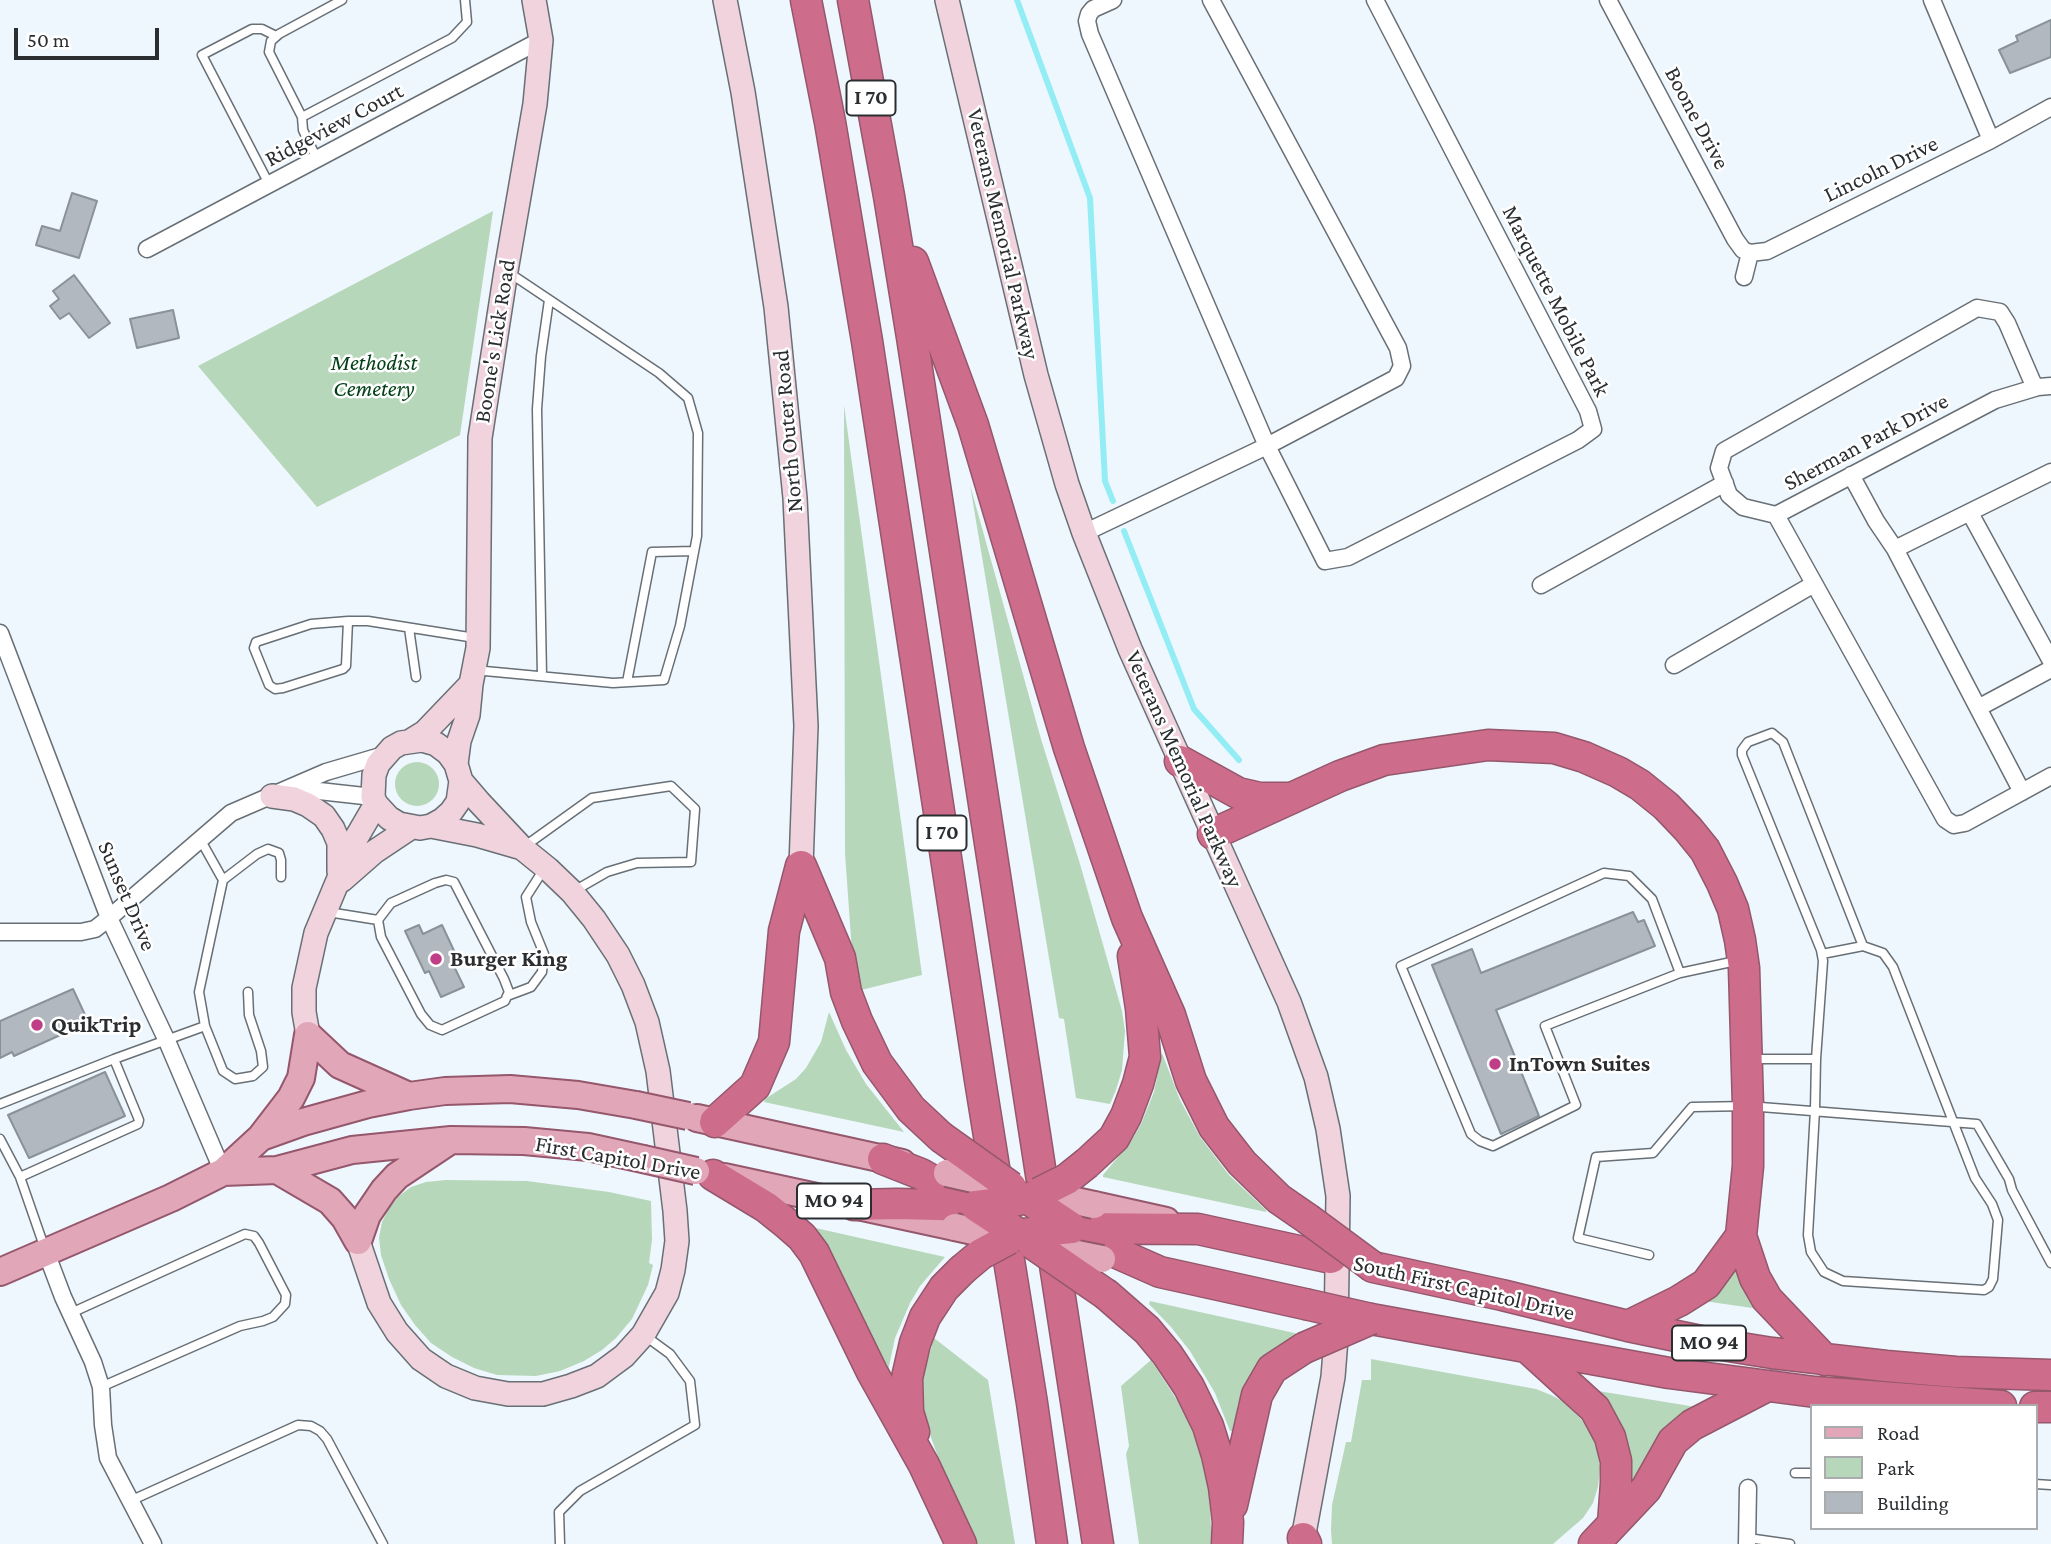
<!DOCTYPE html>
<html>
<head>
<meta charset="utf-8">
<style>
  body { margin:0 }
  #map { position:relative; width:2051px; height:1544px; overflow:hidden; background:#eef7fe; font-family:"Crimson Pro",serif }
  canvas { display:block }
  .legend { position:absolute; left:1810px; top:1404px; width:228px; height:126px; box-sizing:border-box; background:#fff; border:2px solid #aaabad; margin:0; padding:9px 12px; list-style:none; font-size:21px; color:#2b2e31 }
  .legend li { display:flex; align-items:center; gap:14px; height:35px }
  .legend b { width:35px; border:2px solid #aaabad }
  .scale { position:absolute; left:14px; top:28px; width:145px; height:32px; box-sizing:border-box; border:4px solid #2b2e31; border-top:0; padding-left:9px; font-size:21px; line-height:24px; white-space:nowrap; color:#2b2e31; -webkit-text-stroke:5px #fff; paint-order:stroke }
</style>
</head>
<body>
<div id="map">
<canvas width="2051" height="1544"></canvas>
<ul class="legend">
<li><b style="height:9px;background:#e1a7b9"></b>Road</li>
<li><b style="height:19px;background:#b6d7ba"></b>Park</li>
<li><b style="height:19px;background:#b1b8c0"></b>Building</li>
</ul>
<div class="scale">50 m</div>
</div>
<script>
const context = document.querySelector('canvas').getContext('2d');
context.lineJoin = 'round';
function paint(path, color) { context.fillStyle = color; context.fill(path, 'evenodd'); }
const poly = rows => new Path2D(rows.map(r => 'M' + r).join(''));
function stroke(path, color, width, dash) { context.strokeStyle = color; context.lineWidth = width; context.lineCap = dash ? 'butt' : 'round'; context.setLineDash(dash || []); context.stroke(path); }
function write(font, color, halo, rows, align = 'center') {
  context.font = font + ' "Crimson Pro",serif'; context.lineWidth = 5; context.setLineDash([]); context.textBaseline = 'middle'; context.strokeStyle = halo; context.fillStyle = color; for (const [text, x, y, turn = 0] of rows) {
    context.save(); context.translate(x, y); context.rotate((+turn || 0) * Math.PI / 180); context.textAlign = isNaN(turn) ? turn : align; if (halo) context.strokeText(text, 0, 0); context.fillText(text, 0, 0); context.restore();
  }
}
const green = poly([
  [493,211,460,435,317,507,198,366],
  [844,405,922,975,861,990,852,952,845,853],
  [970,485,1041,739,1080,864,1122,1011,1125,1031,1122,1070,1116,1090,1110,1104,1076,1098,1064,1019,1059,1018],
  '395 784a22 22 0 1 1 44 0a22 22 0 1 1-44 0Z',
  [829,1012,846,1050,866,1084,904,1132,764,1102,765,1099,796,1079,806,1068,821,1042],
  [1162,1053,1180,1100,1200,1137,1229,1175,1266,1210,1266,1212,1103,1177,1103,1175,1132,1140,1141,1124,1154,1092],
  [446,1180,527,1181,609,1192,651,1201,652,1240,649,1263,653,1265,648,1285,632,1319,616,1338,602,1350,584,1361,560,1371,536,1376,497,1375,474,1368,452,1357,431,1343,415,1325,401,1305,389,1279,381,1255,379,1238,382,1222,389,1208,399,1196,411,1187,426,1182],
  [811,1227,945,1257,920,1286,910,1303,895,1338,888,1371],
  [1735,1255,1759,1309,1704,1301],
  [1150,1301,1299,1334,1243,1391,1238,1404,1233,1431,1230,1431,1215,1393,1190,1351,1171,1327,1149,1304],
  [934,1338,988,1380,1015,1544,977,1544,942,1468,928,1429,923,1405,923,1376],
  [1371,1359,1536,1389,1551,1395,1562,1401,1585,1423,1593,1435,1598,1452,1600,1468,1598,1487,1593,1503,1583,1518,1553,1544,1332,1544,1331,1530,1332,1505,1346,1442,1351,1442,1362,1380,1371,1380],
  [1151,1360,1178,1402,1193,1433,1203,1463,1209,1492,1212,1544,1139,1544,1126,1454,1129,1446,1121,1386],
  [1598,1391,1696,1407,1627,1500,1597,1392]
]);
const stream = poly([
  [1017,0,1090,198,1105,481,1113,501],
  [1124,531,1194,709,1239,760]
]);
const building = poly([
  [2051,20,2051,57,2010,73,1999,50,2018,41,2016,36,2051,20],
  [72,193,97,201,79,258,36,245,42,226,60,231,72,193],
  [74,275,110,323,89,338,69,313,60,319,50,306,59,299,53,291,74,275],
  [173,310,179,338,137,348,130,319,173,310],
  [1633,912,1638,922,1644,920,1655,946,1496,1010,1539,1116,1501,1134,1432,965,1472,949,1481,973,1633,912],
  [419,925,423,934,442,925,457,957,451,960,464,987,441,997,429,971,425,973,405,931,419,925],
  [73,989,87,1019,65,1029,67,1032,14,1056,12,1052,0,1058,0,1021,73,989],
  [105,1072,125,1116,29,1158,8,1115,105,1072]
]);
const lane = poly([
  [342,0,279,34,271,41,269,52,302,117,452,38,467,22,465,0],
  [302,117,303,130,317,159],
  [269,184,202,55,252,29,262,29,276,36],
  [348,621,346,666,343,669,283,688,275,689,269,685,254,648,256,642,311,624,348,621],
  [348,621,368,621,475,638],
  [409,628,416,677],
  [474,670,613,683,664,680,680,626,697,536,698,433,688,398,659,373,508,272],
  [542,676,537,409,541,356,549,300],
  [627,682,652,552,694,551],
  [200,839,223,880],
  [525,846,592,798,671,786,695,809,691,862,637,863,607,872,574,891],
  [328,912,378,920],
  [378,920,381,937,421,1014,430,1025,442,1030,505,1001,507,996,531,987,542,972,544,954,531,922,526,897,544,869],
  [378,920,391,903,435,883,446,880,454,882,504,979,509,992,507,996],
  [1822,954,1863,946,1883,953,1893,967,1975,1178,1992,1204,1998,1220,1993,1279,1989,1287,1984,1290,1843,1281,1824,1272,1811,1252,1808,1235,1815,1110,1816,1059,1823,961,1821,950,1742,755,1742,750,1748,742,1772,733,1783,742,1863,946],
  [1680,973,1652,899,1629,876,1604,873,1401,966,1471,1134,1480,1141,1493,1146,1576,1105,1545,1026,1680,973,1736,961],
  [248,992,249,1015,261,1051,263,1067,253,1076,235,1079,223,1071,205,1026,199,992,223,880,257,854,268,849,279,853,281,860,281,877],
  [1753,1059,1816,1059],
  [0,1104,114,1059,205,1026],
  [0,1139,20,1177,45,1249],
  [20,1177,138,1124,139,1120,114,1059],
  [1649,1255,1578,1238,1596,1157,1653,1153,1692,1107,1748,1106,1977,1124,2009,1179,2012,1190,2051,1263],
  [71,1313,245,1234,254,1236,259,1243,286,1295,285,1304,273,1317,263,1321,240,1326,101,1387],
  [1795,1473,1811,1473],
  [2035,1484,2051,1485],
  [130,1501,298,1425,311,1426,320,1431,327,1439,383,1544],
  [1748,1538,1790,1544],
  [560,1544,559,1512,580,1491,695,1425,690,1381,670,1354,644,1335]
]);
const street = poly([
  [1113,0,1093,9,1089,14,1087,21,1090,34,1267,446,1325,561,1348,557,1578,440,1593,429,1588,411,1375,0],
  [1608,0,1735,239,1743,250,1750,253],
  [1932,0,1991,140],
  [147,249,541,40],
  [1750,253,1767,251,1991,140,2051,107],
  [1744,277,1750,253],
  [2051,386,2038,387,1995,400,1776,515,1945,819,1954,825,1965,823,2051,776],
  [2051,472,1895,549,1978,708,2051,669],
  [1851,475,1876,521,1895,549],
  [1970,513,2051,661],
  [1776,515,1743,507,1729,495,1719,468,1724,451,1977,308,2000,312,2007,323,2035,388],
  [1084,533,1267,446,1396,378,1402,366,1398,348,1211,0],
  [1541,585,1725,483],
  [0,633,109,918,167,1041,223,1172],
  [1674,665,1814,584],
  [1978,708,2022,792],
  [292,788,373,797],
  [0,932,81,932,95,929,109,918,231,813,326,772,384,755],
  [46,1252,63,1297,93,1362,101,1387,103,1425,108,1458,153,1544],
  [1747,1544,1748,1488]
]);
const secondary = poly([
  [725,0,743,92,776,307,795,498,806,726,801,866],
  [947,0,1036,375,1067,484,1084,533,1130,649,1289,1002,1316,1077,1328,1129,1338,1196,1336,1339,1333,1377,1302,1544],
  [412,740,425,732,471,684],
  [456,764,448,753,436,744,422,740,401,743,392,748,378,764,374,775,373,797,376,804,389,818,399,824,420,828,431,826,442,820,451,812,458,802,461,781],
  [272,796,294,799,308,805,324,816,333,829,339,843,339,871],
  [431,826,477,835,522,848],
  [342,880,374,852,410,828],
  [308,1035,304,1012,304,988,316,933,355,840,376,804],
  [358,1241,379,1303,397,1332,421,1359,446,1376,475,1388,508,1394,543,1394,571,1386,597,1376,624,1356,643,1335,667,1293,673,1270,677,1241,675,1211,658,1071,647,1022,633,985,618,955,594,919,572,892,548,869,522,848,479,802,461,781,456,764,459,741,468,715,471,684,478,648,480,438,506,271,535,104,541,40,534,0]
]);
const primary = poly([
  [308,1035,340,1065,409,1096],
  [697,1118,902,1163],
  [261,1137,291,1098,301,1078,308,1035],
  [277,1170,330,1201,345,1218,358,1241],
  [223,1172,277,1170,352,1150,451,1140,524,1141,588,1147,643,1159],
  [724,1177,955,1227],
  [1094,1205,1166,1221],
  [358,1241,367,1215,384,1190,397,1176,448,1142],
  [0,1272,171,1198,223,1172,261,1137,303,1122,368,1104,409,1096,445,1091,510,1089,578,1095,636,1105]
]);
const highway = poly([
  [806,0,830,122,867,341,980,1080,1032,1403,1052,1544],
  [853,0,889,196,912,337,1098,1544],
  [913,262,973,425,1069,748,1127,918,1170,1015,1191,1081,1214,1127,1242,1163,1279,1199,1308,1219],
  [1180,761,1238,793,1260,798,1287,798],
  [1213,834,1340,776,1384,760,1488,745,1554,748,1584,757,1618,772,1640,785,1666,806,1688,829,1705,850,1722,883,1733,909,1740,940,1744,968,1748,1106,1748,1166,1741,1236,1755,1278,1767,1299,1825,1360],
  [801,866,840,958,846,992,857,1021,877,1063,911,1109,941,1137],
  [715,1122,755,1086,774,1042,784,931,801,866],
  [883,1159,921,1174,973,1204],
  [1087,1163,1114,1138,1126,1116,1138,1084,1145,1057,1141,1008,1133,956],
  [713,1175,766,1207,786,1223,802,1237,814,1253,872,1372,924,1465,961,1544],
  [854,1205,897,1204,976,1206],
  [1072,1228,1198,1229,1331,1258],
  [1077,1232,1101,1246,1160,1272,1305,1304],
  [1373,1267,1502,1295,1628,1326,1710,1343,1772,1353,1886,1366,1956,1372,2051,1375],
  [1107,1295,1147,1330,1167,1354,1189,1387,1208,1426,1217,1455,1224,1487,1228,1522,1227,1544],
  [1371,1319,1669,1373,1815,1392,2001,1406],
  [1628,1326,1679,1301,1706,1284,1741,1236],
  [1528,1348,1595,1409,1610,1437,1616,1461,1616,1483,1613,1524],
  [2035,1407,2051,1407],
  [914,1432,908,1412,907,1378,915,1343,925,1317,944,1288,962,1270],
  [1232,1505,1257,1395,1272,1369,1304,1348],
  [1303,1538,1306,1544],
  [1594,1544,1646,1489,1673,1441,1692,1425,1767,1386]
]);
const primaryBridge = poly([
  [636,1105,688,1116],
  [643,1159,696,1171],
  [947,1173,1009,1187],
  [1039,1193,1094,1205],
  [955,1227,1009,1239],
  [1038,1246,1102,1259]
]);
const highwayBridge = poly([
  [941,1137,1011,1187],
  [1039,1193,1067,1179,1087,1163],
  [976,1206,1010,1202,1027,1198,1072,1228],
  [976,1206,1020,1235,1041,1231,1072,1228],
  [1308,1219,1373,1267],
  [1033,1244,1107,1295],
  [962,1270,981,1254,1009,1239],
  [1305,1304,1371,1319],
  [1304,1348,1371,1319]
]);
const markers = [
  [436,959,7,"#bf3e87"],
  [37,1025,7,"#bf3e87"],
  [1495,1064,7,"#bf3e87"]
];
const shields = [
  [871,98,49],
  [942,833,49],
  [834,1201,74],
  [1709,1343,74]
];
const shieldNames = [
  ["I 70",871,98],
  ["I 70",942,833],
  ["MO 94",834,1201],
  ["MO 94",1709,1343]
];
const streetNames = [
  ["Boone Drive",1697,118,62],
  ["Ridgeview Court",334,125,-28],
  ["Lincoln Drive",1881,169,-26],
  ["Veterans Memorial Parkway",1003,234,77],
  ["Marquette Mobile Park",1556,301,63],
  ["Boone's Lick Road",495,341,-81],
  ["North Outer Road",788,431,-95],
  ["Sherman Park Drive",1866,442,-28],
  ["Veterans Memorial Parkway",1184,769,66],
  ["Sunset Drive",127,896,67],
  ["First Capitol Drive",618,1158,10],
  ["South First Capitol Drive",1464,1288,13]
];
const parkNames = [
  ["Methodist",374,363],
  ["Cemetery",374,389]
];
const poiNames = [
  ["Burger King",450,959],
  ["QuikTrip",51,1025],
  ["InTown Suites",1509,1064]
];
paint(green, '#b6d7ba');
stroke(stream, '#94edf4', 6);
paint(building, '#b1b8c0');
stroke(building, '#8a9299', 2);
stroke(lane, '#686f75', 11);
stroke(street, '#686f75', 19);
stroke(secondary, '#686f75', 26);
stroke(primary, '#94576c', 30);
stroke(highway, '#94576c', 33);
stroke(lane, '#fff', 8);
stroke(street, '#fff', 16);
stroke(secondary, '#f0d3dc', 23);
stroke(primary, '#e1a7b9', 26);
stroke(highway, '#cd6d8b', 30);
stroke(primaryBridge, '#94576c', 30, []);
stroke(highwayBridge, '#94576c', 33, []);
stroke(primaryBridge, '#e1a7b9', 26);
stroke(highwayBridge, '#cd6d8b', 30);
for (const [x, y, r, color] of markers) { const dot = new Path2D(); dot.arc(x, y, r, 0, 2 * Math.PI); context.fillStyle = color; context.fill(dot); stroke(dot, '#fff', 2.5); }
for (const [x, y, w] of shields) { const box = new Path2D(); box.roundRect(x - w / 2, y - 17.5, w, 35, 5); context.fillStyle = '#fff'; context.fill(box); stroke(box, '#2b2e31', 2); }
write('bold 21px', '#2b2e31', null, shieldNames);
write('23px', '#2b2e31', '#fff', streetNames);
write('italic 23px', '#003f15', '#fff', parkNames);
write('bold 23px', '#2b2e31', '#fff', poiNames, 'left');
</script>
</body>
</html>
